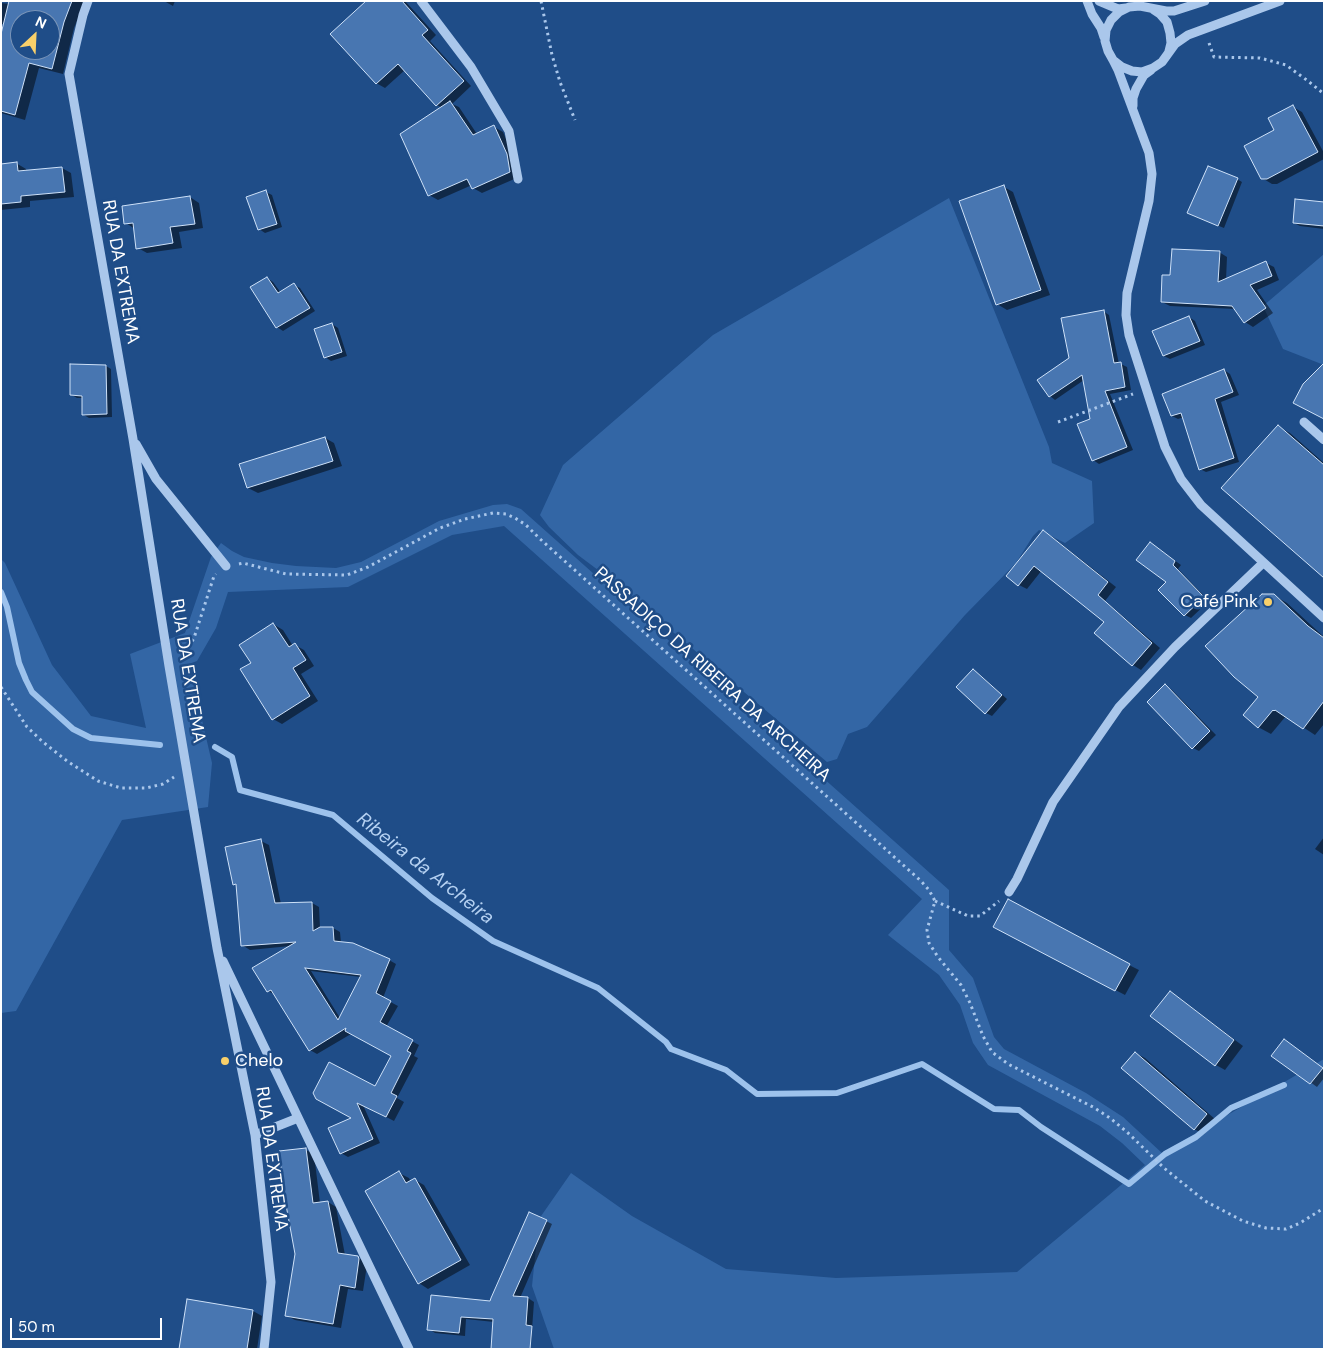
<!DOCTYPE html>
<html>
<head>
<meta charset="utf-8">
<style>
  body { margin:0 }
  #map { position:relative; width:1325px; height:1350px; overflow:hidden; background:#1f4d88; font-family:"DM Sans",sans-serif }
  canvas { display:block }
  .frame { position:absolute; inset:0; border:2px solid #fff; pointer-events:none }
  .north { position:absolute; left:10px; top:10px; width:50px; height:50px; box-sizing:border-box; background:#1f4d88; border:1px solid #7994b8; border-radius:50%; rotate:25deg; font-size:14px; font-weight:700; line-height:20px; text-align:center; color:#fff }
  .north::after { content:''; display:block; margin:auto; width:18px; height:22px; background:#f9d06a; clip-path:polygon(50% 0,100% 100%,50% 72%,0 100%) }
  .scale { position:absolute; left:10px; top:1318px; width:152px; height:22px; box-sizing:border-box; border:2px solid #fff; border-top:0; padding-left:6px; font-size:15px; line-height:18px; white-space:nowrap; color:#fff; -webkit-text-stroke:4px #1f4d88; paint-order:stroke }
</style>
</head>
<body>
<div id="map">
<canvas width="1325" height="1350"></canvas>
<div class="frame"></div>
<div class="north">N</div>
<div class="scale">50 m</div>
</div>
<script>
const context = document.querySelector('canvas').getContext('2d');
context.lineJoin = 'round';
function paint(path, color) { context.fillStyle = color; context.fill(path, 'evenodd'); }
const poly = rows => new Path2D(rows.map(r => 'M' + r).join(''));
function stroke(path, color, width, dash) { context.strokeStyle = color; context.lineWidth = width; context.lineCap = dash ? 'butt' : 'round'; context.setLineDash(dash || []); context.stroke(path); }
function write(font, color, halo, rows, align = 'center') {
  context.font = font + ' "DM Sans",sans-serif'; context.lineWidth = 5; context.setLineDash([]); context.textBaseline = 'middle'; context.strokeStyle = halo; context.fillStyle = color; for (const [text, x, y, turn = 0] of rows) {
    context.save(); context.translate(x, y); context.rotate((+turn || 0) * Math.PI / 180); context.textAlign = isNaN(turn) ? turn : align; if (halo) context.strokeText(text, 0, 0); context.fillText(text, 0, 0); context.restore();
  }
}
const green = poly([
  [949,198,1049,447,1052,463,1092,481,1094,523,1065,543,1039,530,1033,536,1016,563,965,615,867,727,848,734,837,759,827,762,610,579,578,555,549,527,540,515,563,465,713,335],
  [1324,254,1324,365,1283,349,1263,306],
  [507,504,521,509,949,890,949,950,973,978,994,1037,1004,1049,1086,1093,1123,1117,1162,1153,1324,1059,1324,1349,554,1349,532,1286,539,1219,571,1173,632,1216,726,1269,836,1278,1017,1272,1145,1165,1122,1143,1100,1126,988,1065,973,1043,960,1005,939,975,888,935,922,899,504,526,452,535,348,587,228,592,216,628,197,661,189,664,212,763,208,807,122,820,16,1011,1,1013,1,559,5,563,52,665,91,716,146,728,130,654,185,633,211,557,221,543,232,551,244,557,272,563,296,566,336,568,361,562,439,521,493,505]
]);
const shadow = poly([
  [36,1,85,1,74,28,63,74,39,68,25,120,1,113,1,39,5,24,1,24,1,3,10,4],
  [20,20,50,20,50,50,20,50],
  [164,1,175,1,173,6],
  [367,1,405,1,436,35,430,41,471,86,452,104,459,107,477,134,494,127,503,132,515,160,519,177,482,193,473,188,472,185,438,200,429,195,442,108,437,105,405,70,385,88,376,83],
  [1293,107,1302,112,1324,153,1324,159,1277,184,1272,184,1262,178,1276,131],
  [16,163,26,169,26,172,62,168,71,173,74,197,30,201,30,207,1,210,1,165],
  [1237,179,1242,182,1224,228,1194,216],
  [1004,187,1013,192,1050,295,1007,310,997,304],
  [266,192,272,195,282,227,265,233,259,229],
  [190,197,199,203,203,228,179,232,182,248,147,253,138,248,135,229,126,223],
  [1324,204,1324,229,1300,226,1294,223],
  [1219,252,1227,257,1226,280,1266,263,1274,267,1279,280,1257,290,1273,313,1253,327,1245,322,1236,309,1170,306,1162,302,1172,276],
  [267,278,273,282,281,293,294,285,300,288,315,311,283,331,277,327],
  [1103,311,1109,315,1119,364,1121,364,1127,367,1131,390,1110,394,1133,450,1099,464,1093,460,1091,420,1084,380,1055,400,1050,396],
  [1189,317,1195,321,1205,345,1170,359,1164,356],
  [332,324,338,328,347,356,331,361,325,357],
  [106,366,111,369,112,417,89,418,84,415,83,398,77,398,72,395],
  [1224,370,1230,374,1239,395,1221,402,1239,462,1206,472,1200,469,1184,417,1178,419,1172,416],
  [1278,427,1290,433,1324,463,1324,576],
  [325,438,334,443,342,466,258,493,248,488,241,465],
  [1043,531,1051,536,1116,587,1105,601,1160,648,1141,670,1133,665,1106,621,1042,570,1027,589,1019,585],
  [1156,547,1181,565,1178,569,1209,601,1191,618,1185,615,1168,582],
  [1273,595,1287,603,1324,637,1324,724,1315,735,1286,716,1271,734,1258,727,1260,697],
  [273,624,283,630,293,646,295,645,304,650,314,666,301,674,318,701,282,724,273,719,252,663],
  [973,670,979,674,1007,699,992,716,986,713],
  [1166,686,1172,690,1216,735,1199,751,1193,748],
  [1324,837,1324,855,1315,849],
  [261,841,269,845,281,904,312,903,319,907,320,928,333,928,340,932,341,943,389,960,396,964,383,998,398,1006,386,1027,419,1045,414,1056,418,1058,397,1098,404,1102,394,1121,363,1105,380,1143,348,1157,341,1153,354,1118,325,1103,376,1088,393,1055,351,1034,317,1054,310,1050,276,995,268,991,290,946,250,950,242,945,238,886,234,884],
  [311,971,361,977,340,1018],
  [1004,932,1129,965,1139,970,1125,995],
  [1170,992,1179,998,1243,1046,1225,1070,1216,1065],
  [1290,1044,1324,1069,1324,1078,1317,1087,1273,1055],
  [1135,1053,1145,1058,1216,1120,1204,1134,1194,1129],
  [306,1150,314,1154,320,1203,328,1202,336,1207,345,1255,357,1257,366,1262,367,1265,363,1291,348,1289,341,1328,295,1320,287,1316,297,1253],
  [399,1173,409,1178,411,1182,415,1180,424,1185,470,1265,428,1289,419,1283],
  [546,1221,552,1224,520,1298,528,1298,534,1302,531,1343,499,1339,494,1322,466,1319,465,1336,435,1333,429,1329,492,1302],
  [253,1311,262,1316,257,1349,180,1349]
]);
const stream = poly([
  [1,592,7,607,19,663,26,680,32,692,73,729,91,738,160,745],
  [215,747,232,757,240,790,333,815,432,898,493,941,598,988,666,1042,671,1049,726,1070,757,1094,837,1093,922,1064,994,1109,1019,1110,1041,1127,1129,1184,1165,1154,1196,1137,1231,1108,1284,1085]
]);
const building = poly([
  [9,1,72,1,64,22,52,69,29,63,15,115,1,111,1,34,9,1],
  [20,20,50,20,50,50,20,50,20,20],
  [366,1,402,1,428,30,422,35,464,81,436,106,398,64,376,84,330,34,366,1],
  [450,101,473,135,494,125,507,154,510,172,472,189,467,179,428,196,400,134,450,101],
  [1293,105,1318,152,1267,179,1261,179,1244,146,1274,130,1268,118,1293,105],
  [17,162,18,171,62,167,65,192,21,196,21,202,1,204,1,164,17,162],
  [1208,166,1238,178,1218,226,1187,213,1208,166],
  [1004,185,1041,290,996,305,959,201,1004,185],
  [266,190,277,224,258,230,246,197,266,190],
  [190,196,195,224,170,227,173,243,136,249,133,223,124,224,122,206,190,196],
  [1295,199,1324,202,1324,226,1293,223,1295,199],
  [1172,249,1220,251,1218,282,1266,261,1272,276,1250,285,1266,308,1244,323,1232,306,1161,302,1162,275,1170,275,1172,249],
  [267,277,278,293,294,283,310,308,276,328,250,287,267,277],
  [1104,310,1114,363,1121,362,1125,387,1105,391,1127,447,1092,461,1077,424,1090,419,1082,375,1049,397,1037,380,1069,358,1061,318,1104,310],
  [1189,316,1200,341,1163,356,1152,331,1189,316],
  [332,323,342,352,324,358,314,329,332,323],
  [1324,363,1324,419,1293,403,1303,384,1324,363],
  [70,364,106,365,107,414,82,415,82,396,70,395,70,364],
  [1224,369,1233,392,1215,399,1234,458,1199,470,1181,413,1171,416,1162,394,1224,369],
  [1278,425,1324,465,1324,578,1221,488,1278,425],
  [325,437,333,461,247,488,239,464,325,437],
  [1043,530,1108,582,1098,595,1152,643,1132,666,1094,633,1104,622,1034,566,1018,586,1006,576,1043,530],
  [1150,542,1175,561,1173,565,1204,597,1184,616,1158,590,1166,582,1136,560,1150,542],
  [1262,594,1274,594,1308,626,1324,638,1324,701,1303,729,1275,710,1274,711,1273,710,1258,728,1243,715,1258,697,1234,677,1205,646,1262,594],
  [273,623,289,647,295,643,306,660,293,668,310,696,272,720,240,669,251,663,239,645,273,623],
  [973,669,1002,695,985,714,956,687,973,669],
  [1165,684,1210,731,1192,749,1147,702,1165,684],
  [261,839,275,903,312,902,313,931,320,927,333,927,334,941,353,943,390,959,376,993,391,1001,380,1022,413,1040,407,1051,411,1053,391,1093,397,1096,386,1117,357,1103,373,1139,340,1154,328,1128,351,1118,316,1099,313,1093,329,1062,375,1086,391,1056,345,1031,346,1028,309,1051,271,990,267,992,252,968,296,942,241,946,236,884,233,885,225,847,261,839],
  [305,968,361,975,338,1020,305,968],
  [1008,899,1130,964,1115,991,993,927,1008,899],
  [1170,991,1234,1040,1215,1066,1150,1016,1170,991],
  [1284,1039,1323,1068,1310,1084,1271,1056,1284,1039],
  [1135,1052,1207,1114,1194,1130,1121,1068,1135,1052],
  [306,1148,313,1203,328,1201,338,1253,358,1256,359,1259,355,1288,340,1285,333,1324,285,1316,295,1254,284,1194,279,1151,306,1148],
  [399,1171,406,1183,415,1178,461,1260,418,1284,365,1191,399,1171],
  [529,1212,547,1220,513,1296,528,1297,526,1325,532,1326,530,1349,491,1349,493,1319,461,1317,459,1333,427,1330,431,1295,490,1301,491,1298,529,1212],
  [187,1299,253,1310,247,1349,179,1349,187,1299]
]);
const path = poly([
  [541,1,552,55,560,82,575,120],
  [1209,43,1214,57,1260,58,1286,65,1308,81,1324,94],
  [1058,422,1133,394],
  [239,564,243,563,286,574,347,575,368,567,440,528,465,519,493,513,506,514,515,518,526,525,539,538,921,881,929,890,935,901,927,930,929,943,938,957,961,985,970,1003,983,1036,992,1052,1008,1064,1093,1107,1110,1118,1127,1132,1164,1168,1205,1201,1243,1221,1266,1228,1286,1229,1300,1223,1324,1208],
  [182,658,194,638,214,576,216,574],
  [1,687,27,727,43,742,67,761,98,781,121,788,146,788,163,784,174,777],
  [935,901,968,916,980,916,999,901]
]);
const minor = poly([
  [88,1,83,15,69,74,133,439,169,666,217,948,255,1135,271,1282,264,1349],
  [421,1,471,67,509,131,518,179],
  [1087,1,1092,14,1101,28,1104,37],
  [1099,1,1118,9,1126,8],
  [1205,1,1174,11,1166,11,1140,6,1129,7,1119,12,1111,20,1106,30,1105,41,1108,51,1113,60,1122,67,1132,71,1142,72,1153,68,1162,62,1175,44,1188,35,1280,1],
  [1154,10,1160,14,1167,22,1170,33,1171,43,1169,51],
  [1113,60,1118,70,1149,153,1152,174,1149,201,1127,293,1126,315,1129,335,1165,447,1181,479,1201,505,1324,618],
  [1133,106,1133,98,1136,89,1144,75,1151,70],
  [1304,422,1324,440],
  [136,444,156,479,226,566],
  [1009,892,1017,879,1053,802,1119,707,1175,647,1263,563],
  [223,961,409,1349],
  [255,1135,298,1118]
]);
const markers = [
  [1268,602,5,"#f9d06a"],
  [225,1061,5,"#f9d06a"]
];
const streetNames = [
  ["RUA DA EXTREMA",120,272,80],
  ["RUA DA EXTREMA",187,671,81],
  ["PASSADIÇO DA RIBEIRA DA ARCHEIRA",712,675,42],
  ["RUA DA EXTREMA",271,1159,82]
];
const poiNames = [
  ["Café Pink",1258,602],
  ["Chelo",235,1061,"left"]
];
const waterNames = [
  ["Ribeira da Archeira",425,869,38]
];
paint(green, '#3366a5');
paint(shadow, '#0007');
stroke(stream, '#9dc2ec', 6);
paint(building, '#4876b1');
stroke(building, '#cee1f8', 1);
stroke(path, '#aac7eb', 3, [2.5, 4]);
stroke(minor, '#aac7eb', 9);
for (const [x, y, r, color] of markers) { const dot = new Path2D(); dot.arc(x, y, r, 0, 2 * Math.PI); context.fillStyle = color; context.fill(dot); stroke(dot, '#1f4d88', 2); }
write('18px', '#fff', '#1f4d88', streetNames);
write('18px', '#fff', '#1f4d88', poiNames, 'right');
write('italic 19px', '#b5d1f2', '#1f4d88', waterNames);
</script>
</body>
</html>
